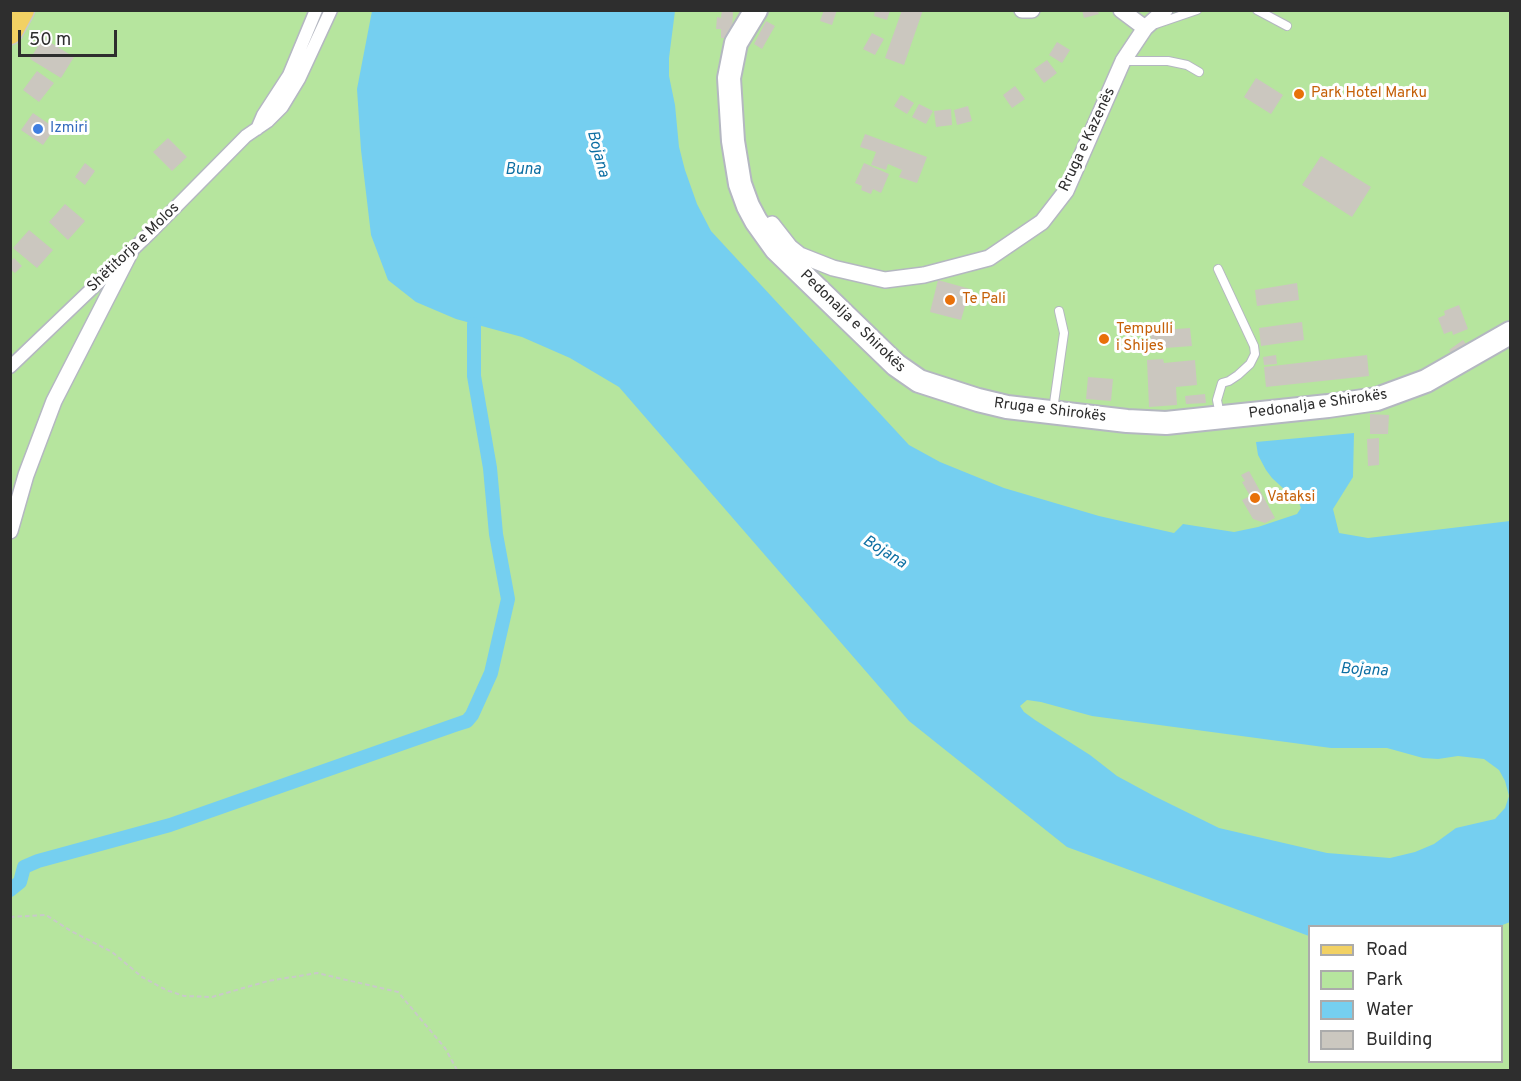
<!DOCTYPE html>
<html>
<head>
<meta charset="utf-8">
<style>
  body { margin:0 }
  #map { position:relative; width:1521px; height:1081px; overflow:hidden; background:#efe9e1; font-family:Overpass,sans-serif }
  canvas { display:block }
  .frame { position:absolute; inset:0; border:12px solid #2e2e2e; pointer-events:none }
  .legend { position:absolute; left:1308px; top:925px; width:195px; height:138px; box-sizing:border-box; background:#fff; border:2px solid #ababab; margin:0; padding:8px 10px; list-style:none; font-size:18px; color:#2e2e2e }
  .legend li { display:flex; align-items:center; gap:12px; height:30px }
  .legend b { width:30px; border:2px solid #ababab }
  .scale { position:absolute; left:18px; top:30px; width:99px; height:27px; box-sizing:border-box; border:3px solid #2e2e2e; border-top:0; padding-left:8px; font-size:18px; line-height:21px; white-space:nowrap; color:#2e2e2e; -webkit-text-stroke:4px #fff; paint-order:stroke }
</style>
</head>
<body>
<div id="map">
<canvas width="1521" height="1081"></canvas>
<div class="frame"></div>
<ul class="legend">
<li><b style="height:8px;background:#f2d163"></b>Road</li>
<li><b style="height:16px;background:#b6e59e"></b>Park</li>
<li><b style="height:16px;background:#75cff0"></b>Water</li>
<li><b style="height:16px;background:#cbc7bf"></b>Building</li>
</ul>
<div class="scale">50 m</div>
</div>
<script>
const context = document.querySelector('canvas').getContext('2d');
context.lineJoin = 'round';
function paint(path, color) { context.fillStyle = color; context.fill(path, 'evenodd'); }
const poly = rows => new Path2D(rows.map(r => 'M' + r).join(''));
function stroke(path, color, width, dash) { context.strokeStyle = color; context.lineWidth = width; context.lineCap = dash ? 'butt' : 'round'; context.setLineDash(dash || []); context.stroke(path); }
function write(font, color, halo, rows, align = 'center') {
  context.font = font + ' Overpass,sans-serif'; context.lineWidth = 6; context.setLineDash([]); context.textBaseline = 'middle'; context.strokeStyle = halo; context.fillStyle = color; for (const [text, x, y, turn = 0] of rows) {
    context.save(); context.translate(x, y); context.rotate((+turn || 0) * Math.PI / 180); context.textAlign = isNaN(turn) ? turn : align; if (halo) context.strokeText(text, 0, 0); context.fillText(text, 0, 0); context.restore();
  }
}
const green = poly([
  [10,11,1510,11,1510,1070,11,1070],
  [1310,926,1502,926,1502,1062,1310,1062]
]);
const water = poly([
  [372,11,675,11,669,58,669,76,675,105,679,147,685,170,697,204,711,231,909,445,940,462,1004,488,1099,516,1174,533,1183,524,1234,532,1258,527,1297,514,1301,508,1299,503,1272,478,1266,470,1258,455,1256,442,1354,433,1353,477,1333,509,1339,533,1368,538,1510,521,1510,922,1500,926,1310,926,1309,936,1067,847,909,721,619,387,570,358,522,337,456,319,416,302,388,280,371,235,361,150,357,89],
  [1027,700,1041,702,1092,716,1331,748,1387,748,1423,758,1438,759,1458,756,1484,759,1499,770,1505,781,1509,796,1505,808,1495,819,1456,828,1434,844,1415,852,1390,858,1327,853,1219,828,1154,796,1117,776,1090,755,1035,720,1024,712,1020,706]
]);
const canal = poly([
  [10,890,20,882,24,867,38,861,170,825,455,725,467,721,472,715,491,673,508,599,496,534,490,468,474,376,474,324]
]);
const building = poly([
  [722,10,733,10,732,38,721,38,721,29,716,29,717,17,721,18],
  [824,10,837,10,832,25,820,21],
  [875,10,890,10,887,20,874,16],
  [902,10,923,10,904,65,885,58],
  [1082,10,1097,10,1099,14,1084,18],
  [766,21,775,26,762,49,754,44],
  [872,33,884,39,875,55,863,49],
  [43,38,74,57,61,78,30,59],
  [1057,42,1070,50,1062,63,1049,55],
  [1047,60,1057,73,1044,83,1034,69],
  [37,71,54,83,39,102,23,90],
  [1256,78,1283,95,1271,114,1244,97],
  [1015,86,1025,99,1012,108,1003,95],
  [901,95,914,103,907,114,894,106],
  [919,104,933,111,926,124,912,117],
  [968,106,972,121,957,125,954,110],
  [951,109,952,125,936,127,934,111],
  [33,113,55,128,43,145,21,130],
  [865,134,927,157,917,183,899,177,902,170,888,164,886,170,871,165,876,152,860,147],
  [168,138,187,157,172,171,153,152],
  [1321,156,1371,187,1352,217,1302,185],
  [85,163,95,171,85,185,75,177],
  [864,163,889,174,881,193,873,189,871,194,861,190,862,186,855,183],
  [65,204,85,221,68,240,49,222],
  [29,230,53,250,37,268,13,248],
  [14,258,22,266,15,273,10,269,10,262],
  [938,280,970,289,961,320,930,312],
  [1297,283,1299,300,1257,306,1255,290],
  [1459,305,1468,329,1453,335,1452,331,1444,334,1438,318,1445,315,1444,311],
  [1302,322,1304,340,1261,346,1259,328],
  [1190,328,1192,346,1152,349,1150,331],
  [1463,340,1469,348,1454,357,1449,350],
  [1276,355,1277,364,1264,365,1263,357],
  [1367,355,1369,376,1266,387,1264,367],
  [1163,359,1164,363,1195,360,1197,385,1176,387,1177,405,1149,407,1147,360],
  [1088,377,1113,379,1111,401,1086,399],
  [1205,394,1206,403,1186,404,1185,396],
  [1370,414,1389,415,1388,434,1370,434],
  [1379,438,1379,465,1368,466,1367,439],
  [1249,471,1275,518,1265,523,1253,519,1242,500,1250,496,1242,482,1245,481,1241,475]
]);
const path = poly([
  [10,917,46,915,71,931,112,952,142,977,166,990,184,996,212,997,268,981,317,973,398,992,445,1048,457,1070]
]);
const service = poly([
  [1257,10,1287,26],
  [1156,24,1197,10],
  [1123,61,1168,61,1187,65,1199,72],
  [1218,269,1254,346,1255,354,1250,364,1238,375,1229,381,1222,383,1217,400,1220,415],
  [1053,410,1064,333,1059,311]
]);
const pedestrian = poly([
  [257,129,263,115,289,75,316,10],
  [10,367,149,234,246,136,268,121,282,107,299,79,331,10]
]);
const minor = poly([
  [1022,10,1032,10],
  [1121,10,1145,28],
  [772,224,790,247,800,255,833,268,885,280,924,275,989,258,1042,222,1066,191,1123,61,1145,28,1165,10],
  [10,531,26,475,54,401,130,253]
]);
const secondary = poly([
  [756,10,736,43,729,78,733,141,740,184,748,206,756,221,776,249,896,365,919,381,978,400,1007,407,1127,421,1166,423,1328,406,1377,399,1426,381,1510,333]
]);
const primary = poly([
  [10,32,22,10]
]);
const markers = [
  [1299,94,6,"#e8710a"],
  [38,129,6,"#3f7fe0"],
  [950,300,6,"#e8710a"],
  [1104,339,6,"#e8710a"],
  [1255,498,6,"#e8710a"]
];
const foodNames = [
  ["Park Hotel Marku",1311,94],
  ["Te Pali",962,300],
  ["Tempulli",1116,330],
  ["i Shijes",1116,347],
  ["Vataksi",1267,498]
];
const shopNames = [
  ["Izmiri",50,129]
];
const streetNames = [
  ["Rruga e Kazenës",1088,140,-65],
  ["Shëtitorja e Molos",134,248,-44],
  ["Pedonalja e Shirokës",852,322,44],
  ["Pedonalja e Shirokës",1318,405,-8],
  ["Rruga e Shirokës",1050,411,7]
];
const waterNames = [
  ["Bojana",597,154,75],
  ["Buna",523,171],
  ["Bojana",884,553,32],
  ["Bojana",1364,671,3]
];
paint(green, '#b6e59e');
paint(water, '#75cff0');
stroke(canal, '#75cff0', 14);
paint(building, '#cbc7bf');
stroke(service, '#b4b7c1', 10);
stroke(pedestrian, '#b4b7c1', 15);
stroke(minor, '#b4b7c1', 18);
stroke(secondary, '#b4b7c1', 26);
stroke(primary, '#c9c9c9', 27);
stroke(path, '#c9c9c9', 2, [4.5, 3]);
stroke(service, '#fff', 8);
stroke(pedestrian, '#fff', 12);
stroke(minor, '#fff', 15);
stroke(secondary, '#fff', 22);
stroke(primary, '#f2d163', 24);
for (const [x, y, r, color] of markers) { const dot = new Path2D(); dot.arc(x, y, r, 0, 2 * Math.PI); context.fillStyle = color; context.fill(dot); stroke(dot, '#fff', 2); }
write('15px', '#c56008', '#fff', foodNames, 'left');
write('15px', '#366cbe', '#fff', shopNames, 'left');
write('15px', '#2e2e2e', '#fff', streetNames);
write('italic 16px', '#0d6fa3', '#fff', waterNames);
</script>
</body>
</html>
